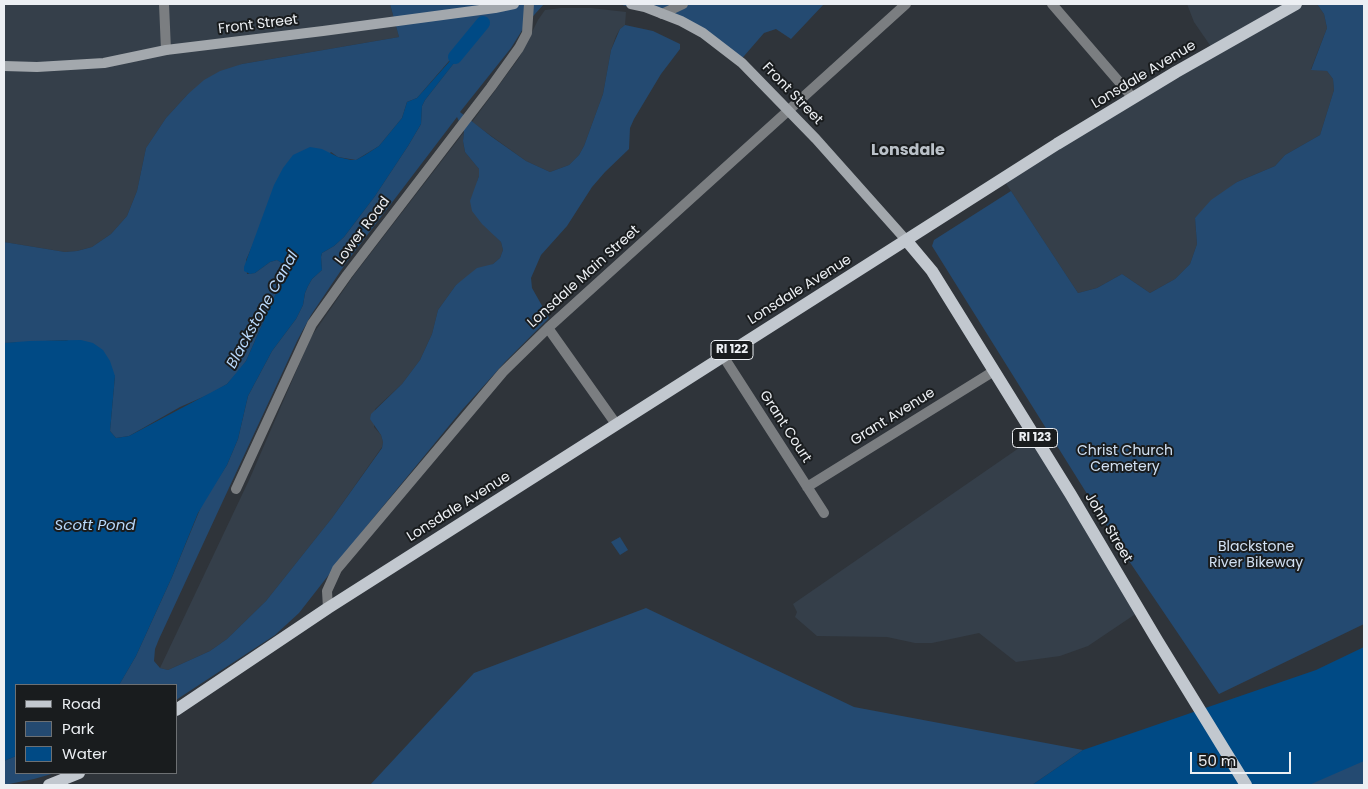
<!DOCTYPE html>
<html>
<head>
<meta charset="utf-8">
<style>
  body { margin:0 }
  #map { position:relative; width:1368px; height:789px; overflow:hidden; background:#2f343a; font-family:Poppins,sans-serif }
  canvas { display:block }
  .frame { position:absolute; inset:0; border:5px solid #eceff3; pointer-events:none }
  .legend { position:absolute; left:15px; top:684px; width:162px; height:90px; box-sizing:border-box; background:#191c1e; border:1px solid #6d7073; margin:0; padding:6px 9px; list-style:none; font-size:15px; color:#eceff3 }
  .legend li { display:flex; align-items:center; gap:10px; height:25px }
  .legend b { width:25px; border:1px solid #6d7073 }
  .scale { position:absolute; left:1190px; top:752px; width:101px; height:22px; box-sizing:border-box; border:2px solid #eceff3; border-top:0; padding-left:6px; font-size:15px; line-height:18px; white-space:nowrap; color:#eceff3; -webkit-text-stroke:4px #191c1e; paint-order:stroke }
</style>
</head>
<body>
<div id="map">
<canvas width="1368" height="789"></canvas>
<div class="frame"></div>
<ul class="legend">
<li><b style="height:6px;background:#c2c8cf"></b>Road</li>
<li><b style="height:14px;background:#244a71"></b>Park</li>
<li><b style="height:14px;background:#004a85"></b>Water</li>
</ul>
<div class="scale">50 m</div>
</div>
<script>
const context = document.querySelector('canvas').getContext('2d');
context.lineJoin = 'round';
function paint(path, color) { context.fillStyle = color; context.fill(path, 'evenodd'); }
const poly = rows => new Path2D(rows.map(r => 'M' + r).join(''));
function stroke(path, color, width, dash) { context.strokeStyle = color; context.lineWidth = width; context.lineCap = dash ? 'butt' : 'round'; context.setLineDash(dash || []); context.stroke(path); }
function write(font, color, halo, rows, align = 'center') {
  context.font = font + ' Poppins,sans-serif'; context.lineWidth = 4; context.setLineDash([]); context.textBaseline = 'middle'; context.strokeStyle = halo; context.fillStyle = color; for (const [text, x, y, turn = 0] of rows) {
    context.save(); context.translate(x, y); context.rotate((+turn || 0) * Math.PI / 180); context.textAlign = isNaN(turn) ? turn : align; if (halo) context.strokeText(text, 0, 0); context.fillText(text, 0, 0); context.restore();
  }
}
const built = poly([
  [4,4,390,4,399,37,242,64,188,94,166,118,146,148,137,191,127,216,111,234,92,247,77,251,65,252,4,242],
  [1187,4,1317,4,1324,14,1327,28,1311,69,1327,71,1333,79,1334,90,1320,135,1285,155,1275,166,1237,182,1195,218,1197,244,1190,264,1175,279,1150,293,1122,274,1097,288,1078,293,1005,182,1214,51,1194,22],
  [561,8,591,8,626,12,625,25,620,29,616,36,611,50,603,94,584,146,579,155,569,165,550,172,526,161,472,122,519,58,538,20,545,10],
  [464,132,463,141,465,152,479,169,479,176,477,182,495,236,501,242,503,250,500,258,493,264,456,285,438,310,432,334,420,360,402,384,375,409,374,427,381,435,383,442,382,447,332,518,266,601,227,639,210,651,168,670,160,668,250,478,311,337,354,275],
  [1032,439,1137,613,1088,646,1060,656,1016,662,979,633,932,643,915,643,887,637,817,636,795,617,797,612,793,604]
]);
const green = poly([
  [390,4,544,4,526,24,511,48,460,112,492,137,526,161,550,172,569,165,579,155,584,146,603,94,611,50,620,29,625,25,653,31,680,44,680,49,661,74,634,119,630,128,629,149,605,172,592,187,567,226,541,255,531,278,532,288,549,318,505,362,462,410,370,522,299,613,275,635,176,700,176,685,119,685,136,656,172,577,203,502,227,465,238,439,248,396,272,351,296,319,303,305,305,293,308,286,312,279,322,270,321,257,322,253,334,246,344,237,375,196,408,146,421,124,422,106,425,100,468,45,462,46,417,98,407,102,402,118,379,146,356,160,338,157,331,152,258,233,246,260,247,274,255,273,270,262,277,260,285,265,286,271,246,361,237,373,227,384,212,393,180,407,129,436,116,438,110,431,115,376,67,340,4,343,4,242,65,252,77,251,92,247,111,234,127,216,137,191,146,148,166,118,188,94,204,80,220,71,242,64,399,37],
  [457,117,464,132,463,141,465,152,479,169,479,176,470,201,472,211,482,224,501,242,503,250,500,258,493,264,477,268,467,276,456,285,438,310,432,334,420,360,402,384,371,414,370,419,381,435,383,442,382,448,332,518,266,601,227,639,210,651,168,670,160,668,154,661,155,649,159,639,297,341,311,315,346,263],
  [619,4,824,4,791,39,776,29,764,33,738,63,692,31,669,18],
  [1317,4,1364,4,1364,624,1219,694,1129,561,932,246,934,240,1011,191,1078,293,1097,288,1122,274,1150,293,1175,279,1190,264,1197,244,1195,218,1211,200,1237,182,1275,166,1285,155,1320,135,1334,90,1333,79,1327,71,1311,70,1327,28,1324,14],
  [620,537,628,550,620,555,611,542],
  [646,608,854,707,1083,750,1032,785,370,785,474,673],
  [1364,748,1364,785,1293,785],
  [16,756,16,773,55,773,34,779,4,785,4,761]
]);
const water = poly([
  [466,43,468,45,465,49,425,100,422,106,421,124,408,146,375,196,344,237,334,246,322,253,321,257,322,270,312,279,308,286,305,293,303,305,296,319,272,351,248,396,238,439,227,465,198,513,172,577,136,656,122,680,119,685,16,685,16,756,4,761,4,343,30,341,81,340,93,343,103,350,110,361,115,376,110,431,116,438,129,436,227,384,246,361,286,271,285,265,277,260,270,262,255,273,250,274,244,271,244,267,274,185,283,168,293,155,310,147,322,149,338,157,351,160,356,160,365,155,379,146,402,118,407,102,417,98],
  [1364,647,1364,761,1309,785,1032,785,1083,750,1316,670]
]);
const canal = poly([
  [455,57,483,23]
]);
const minor = poly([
  [164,4,166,50],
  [1052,4,1133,98],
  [662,14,683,4],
  [548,328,616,424],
  [723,356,824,513],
  [807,487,994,371],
  [236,489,312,324,347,275,491,87,519,48,527,33,529,4],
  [328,608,327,591,337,569,503,372,548,328,906,4]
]);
const secondary = poly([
  [631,4,645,7,681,21,703,33,742,63,816,139,906,240],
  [4,66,37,67,104,63,166,50,323,31,495,8,514,4]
]);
const primary = poly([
  [906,240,932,271,1071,495,1157,640,1246,785],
  [176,710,328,608,1057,144,1176,72,1296,4],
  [49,785,79,773]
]);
const shields = [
  [732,350,42],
  [1035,438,45]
];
const shieldNames = [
  ["RI 122",732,350],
  ["RI 123",1035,438]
];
const streetNames = [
  ["Front Street",258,25,-7],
  ["Lonsdale Avenue",1144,75,-31],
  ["Front Street",792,94,46],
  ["Lower Road",363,231,-53],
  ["Lonsdale Main Street",584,277,-42],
  ["Lonsdale Avenue",800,290,-32],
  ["Grant Avenue",893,417,-32],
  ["Grant Court",785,427,57],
  ["Lonsdale Avenue",459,507,-32],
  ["John Street",1108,528,59]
];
const parkNames = [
  ["Christ Church",1125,451],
  ["Cemetery",1125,467],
  ["Blackstone",1256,547],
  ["River Bikeway",1256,563]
];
const waterNames = [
  ["Blackstone Canal",263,310,-61],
  ["Scott Pond",95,526]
];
const quarterNames = [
  ["Lonsdale",908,151]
];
paint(built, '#353f4a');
paint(green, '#244a71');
paint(water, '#004a85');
stroke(canal, '#004a85', 14);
stroke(minor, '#7b7e81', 10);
stroke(secondary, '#a3a8ad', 10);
stroke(primary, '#c2c8cf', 12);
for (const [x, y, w] of shields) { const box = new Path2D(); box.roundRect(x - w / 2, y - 9.5, w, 19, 4); context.fillStyle = '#191c1e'; context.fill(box); stroke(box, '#eceff3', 1); }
write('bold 12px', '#eceff3', null, shieldNames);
write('14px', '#eceff3', '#191c1e', streetNames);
write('14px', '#d1e0f2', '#191c1e', parkNames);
write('italic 15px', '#b8d8fa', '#191c1e', waterNames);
write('bold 16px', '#bac1c8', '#191c1e', quarterNames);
</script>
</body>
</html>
